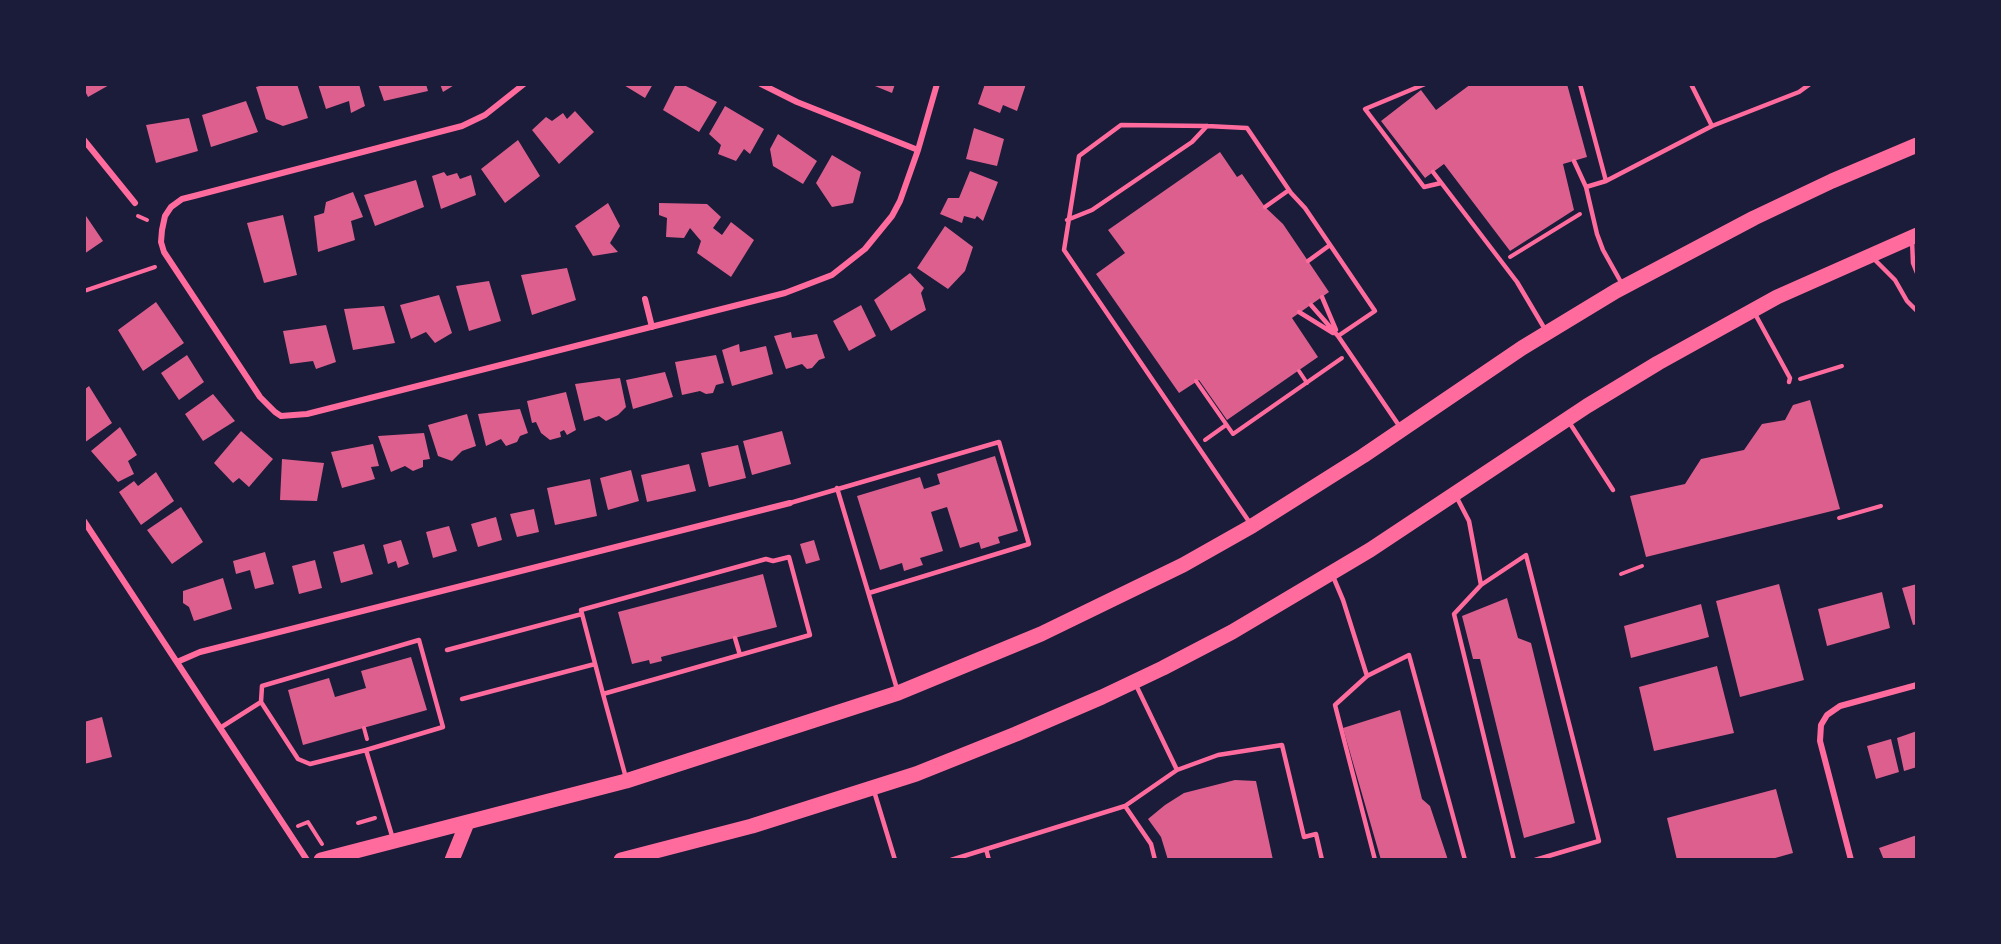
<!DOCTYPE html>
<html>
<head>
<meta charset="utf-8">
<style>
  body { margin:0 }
  #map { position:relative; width:2001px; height:944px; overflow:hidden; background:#1b1b3a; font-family:Raleway,sans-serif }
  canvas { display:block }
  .frame { position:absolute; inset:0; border:86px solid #1b1b3a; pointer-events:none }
</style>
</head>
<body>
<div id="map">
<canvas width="2001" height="944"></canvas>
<div class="frame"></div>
</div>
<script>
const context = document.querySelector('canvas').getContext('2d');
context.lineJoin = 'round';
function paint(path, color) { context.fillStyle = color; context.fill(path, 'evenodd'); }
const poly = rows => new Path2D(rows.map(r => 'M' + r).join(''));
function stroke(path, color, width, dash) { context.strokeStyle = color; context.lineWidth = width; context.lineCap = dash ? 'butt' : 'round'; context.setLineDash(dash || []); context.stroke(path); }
const building = poly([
  [84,84,111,84,88,97,84,89],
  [267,84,297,84,308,118,283,126,266,119,256,87],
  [318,84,359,84,365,106,351,113,349,101,326,109],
  [378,84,426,84,428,91,384,101],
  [440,84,456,84,443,92],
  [622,84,653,84,645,98],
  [676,84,682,84,717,102,699,132,663,110],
  [870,84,895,84,892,93],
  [985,84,1026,84,1017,111,1003,105,1000,113,978,104],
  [1471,84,1567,84,1587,157,1563,164,1574,210,1510,251,1444,164,1425,178,1381,121,1421,90,1436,110],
  [246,101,258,132,211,147,202,115],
  [725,106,764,129,750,154,744,149,736,161,718,154,721,145,709,134],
  [575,111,594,132,559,164,532,130,546,117,552,121,563,113,567,119],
  [189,118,198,151,156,163,146,125],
  [974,128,1004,139,997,166,966,159],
  [778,134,817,161,803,184,773,166,770,149],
  [518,140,540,176,505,203,481,169],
  [1220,152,1237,177,1242,174,1265,207,1283,224,1329,292,1292,318,1318,357,1227,420,1199,380,1179,393,1096,274,1125,253,1108,230],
  [832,155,861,172,853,203,832,207,816,183],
  [970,171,998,182,983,221,977,216,975,219,964,216,962,223,940,214,948,198,959,198],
  [444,172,447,176,457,173,460,179,471,175,476,195,441,209,432,176],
  [416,180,424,207,375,226,364,195],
  [353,192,363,217,351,221,355,240,318,252,314,216,324,213,326,202],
  [608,203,620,226,610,243,618,252,593,256,575,226],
  [659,203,707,204,721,217,713,228,722,235,731,222,754,240,731,277,697,253,701,241,690,228,684,238,666,237,667,218,659,215],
  [84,213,103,241,84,254],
  [283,215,297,275,264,283,247,223],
  [945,226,973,247,965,271,948,289,917,268],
  [567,268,576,300,532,315,521,275],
  [910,273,924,288,921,293,926,310,891,331,874,300],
  [489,281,501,321,469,331,456,286],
  [439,295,452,333,435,343,426,332,411,339,400,305],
  [156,302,184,343,143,371,118,330],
  [861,305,876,336,849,351,833,321],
  [384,306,395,343,353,350,344,309],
  [326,325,336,362,316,369,313,361,290,364,283,331],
  [791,332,792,338,817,334,825,358,819,360,812,368,807,369,802,364,786,369,774,336],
  [739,344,740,352,766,346,773,374,732,386,722,350],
  [187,355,204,382,179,400,161,373],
  [716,355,724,383,716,385,713,393,706,394,700,391,682,395,675,362],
  [665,372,673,397,633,409,626,380],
  [620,378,626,407,618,415,606,421,599,416,584,421,575,384],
  [89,386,112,423,84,443,84,390],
  [566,392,576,430,567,435,564,430,560,432,561,437,550,440,541,433,536,422,532,423,527,401],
  [213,394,235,421,203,441,185,414],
  [1810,400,1840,509,1646,557,1630,496,1685,484,1701,459,1744,450,1762,424,1785,420,1793,405],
  [520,409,528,433,520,436,517,442,506,446,501,439,486,446,478,414],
  [467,414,476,446,462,451,452,461,438,456,428,425],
  [120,427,137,455,128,461,134,474,118,482,91,451],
  [241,431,273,459,249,487,239,478,233,483,214,463],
  [782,431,791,464,752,475,743,441],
  [424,433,430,459,423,460,423,467,413,471,405,466,391,472,378,436],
  [373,444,379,466,371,467,375,479,342,488,331,452],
  [738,445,746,478,709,487,701,453],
  [995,456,1018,531,998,537,1000,543,981,549,979,542,960,548,947,507,931,512,943,551,920,558,923,565,904,571,902,563,880,570,857,496,920,477,924,489,940,484,937,474],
  [282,459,324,463,317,501,280,500],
  [689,464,696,491,647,502,641,475],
  [631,470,639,501,608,510,600,478],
  [156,472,174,501,141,525,119,492,134,481,138,486],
  [590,479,597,516,555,525,547,488],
  [181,507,203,542,172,564,147,530],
  [534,509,539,532,517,537,510,514],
  [496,517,502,540,478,547,471,524],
  [449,526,457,551,433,558,426,532],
  [401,540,409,564,398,568,396,561,388,564,383,545],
  [814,540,820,560,806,564,800,544],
  [364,544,373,574,341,583,333,552],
  [265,552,274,584,255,589,250,570,236,574,233,561],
  [315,560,322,588,299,594,292,566],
  [763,574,777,627,661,657,662,661,650,664,649,660,632,664,618,612],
  [223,578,232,609,194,621,189,607,183,603,183,591],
  [1779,584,1804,680,1740,697,1716,601],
  [1917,584,1917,624,1913,625,1902,588],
  [1882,592,1890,628,1827,646,1818,609],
  [1507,598,1518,638,1531,643,1575,823,1524,838,1480,659,1473,659,1462,616],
  [1701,604,1709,637,1631,658,1624,626],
  [411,657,427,710,303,745,288,690,329,678,335,697,366,688,361,671],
  [1717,666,1734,733,1654,751,1639,687],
  [1400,710,1422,799,1430,806,1448,860,1381,860,1343,728],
  [102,717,112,757,84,764,84,722],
  [1917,731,1917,767,1904,771,1897,738],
  [1891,739,1899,772,1876,779,1867,746],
  [1235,780,1256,781,1273,860,1168,860,1161,837,1148,819,1165,805,1184,793],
  [1776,789,1793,853,1768,860,1677,860,1667,818],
  [1917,835,1917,860,1884,860,1879,848]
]);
const path = poly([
  [138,216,147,220],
  [1510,257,1580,214],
  [84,291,155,267],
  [1299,371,1307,383],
  [1800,379,1842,366],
  [1196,381,1233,434,1342,358],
  [1205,440,1226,425],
  [1839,518,1881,506],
  [1621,574,1642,566],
  [364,728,367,739],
  [358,823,375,818],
  [298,826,308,822,322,844]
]);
const service = poly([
  [1425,84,1365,109,1424,187,1441,183],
  [1580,84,1606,181],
  [1691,84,1712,126],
  [1574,161,1586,187],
  [1433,172,1517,282,1546,331],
  [1265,207,1289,190],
  [1067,220,1092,210,1192,142,1207,126],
  [1912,240,1913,263,1917,273],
  [1872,257,1895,280,1907,301,1917,311],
  [1308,261,1330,245],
  [1622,284,1603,250,1597,234,1586,187,1606,181,1712,126,1799,92,1810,84],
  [1322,297,1336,330],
  [1311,305,1338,336,1400,427],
  [1299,312,1333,333],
  [1754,312,1790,378,1789,382],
  [1569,422,1613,490],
  [837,488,897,689],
  [1456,496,1469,521,1481,585],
  [790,503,999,442,1029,544,869,593],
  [1250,523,1064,250,1079,156,1121,125,1207,126,1247,128,1291,193,1305,208,1375,311,1338,336],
  [1332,574,1343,600,1367,676],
  [735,638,740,655],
  [447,650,582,614],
  [1135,683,1177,770],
  [603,694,810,635,789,557,773,561,766,559,581,610,603,694,626,778],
  [462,699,595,664],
  [220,728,261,702],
  [366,750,310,764,298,759,261,702,262,686,419,640,443,727,366,750,393,839],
  [874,791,895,860],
  [986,849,989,860],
  [951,860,1125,806],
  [1155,860,1151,844,1125,806,1177,770,1218,755,1282,745,1304,837,1316,834,1322,860],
  [1375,860,1335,705,1367,676,1409,655,1465,860],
  [1514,860,1454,614,1481,585,1526,555,1599,841,1535,860]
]);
const minor = poly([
  [524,84,485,115,462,126,194,196,182,199,171,207,165,216,162,230,161,242,164,252,260,397,275,412,281,416,307,414,785,293,832,275,865,249,892,216,900,201,918,150,937,84],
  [761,84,797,102,918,150],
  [84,140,135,203],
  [645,299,652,327],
  [84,521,307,860],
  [177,662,200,652,790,503],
  [1851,860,1820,741,1821,725,1827,715,1840,706,1917,685]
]);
const primary = poly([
  [321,860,626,781,898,693,1041,634,1183,565,1252,526,1363,456,1522,348,1616,291,1754,218,1832,181,1917,145],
  [452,860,467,823],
  [621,860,752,826,916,774,1016,734,1102,697,1163,668,1232,632,1370,550,1587,406,1658,363,1777,297,1917,235]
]);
paint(building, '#dd5f8e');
stroke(path, '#ff6b9d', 4);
stroke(service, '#ff6b9d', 4.5);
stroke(minor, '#ff6b9d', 6);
stroke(primary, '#ff6b9d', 15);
</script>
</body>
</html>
